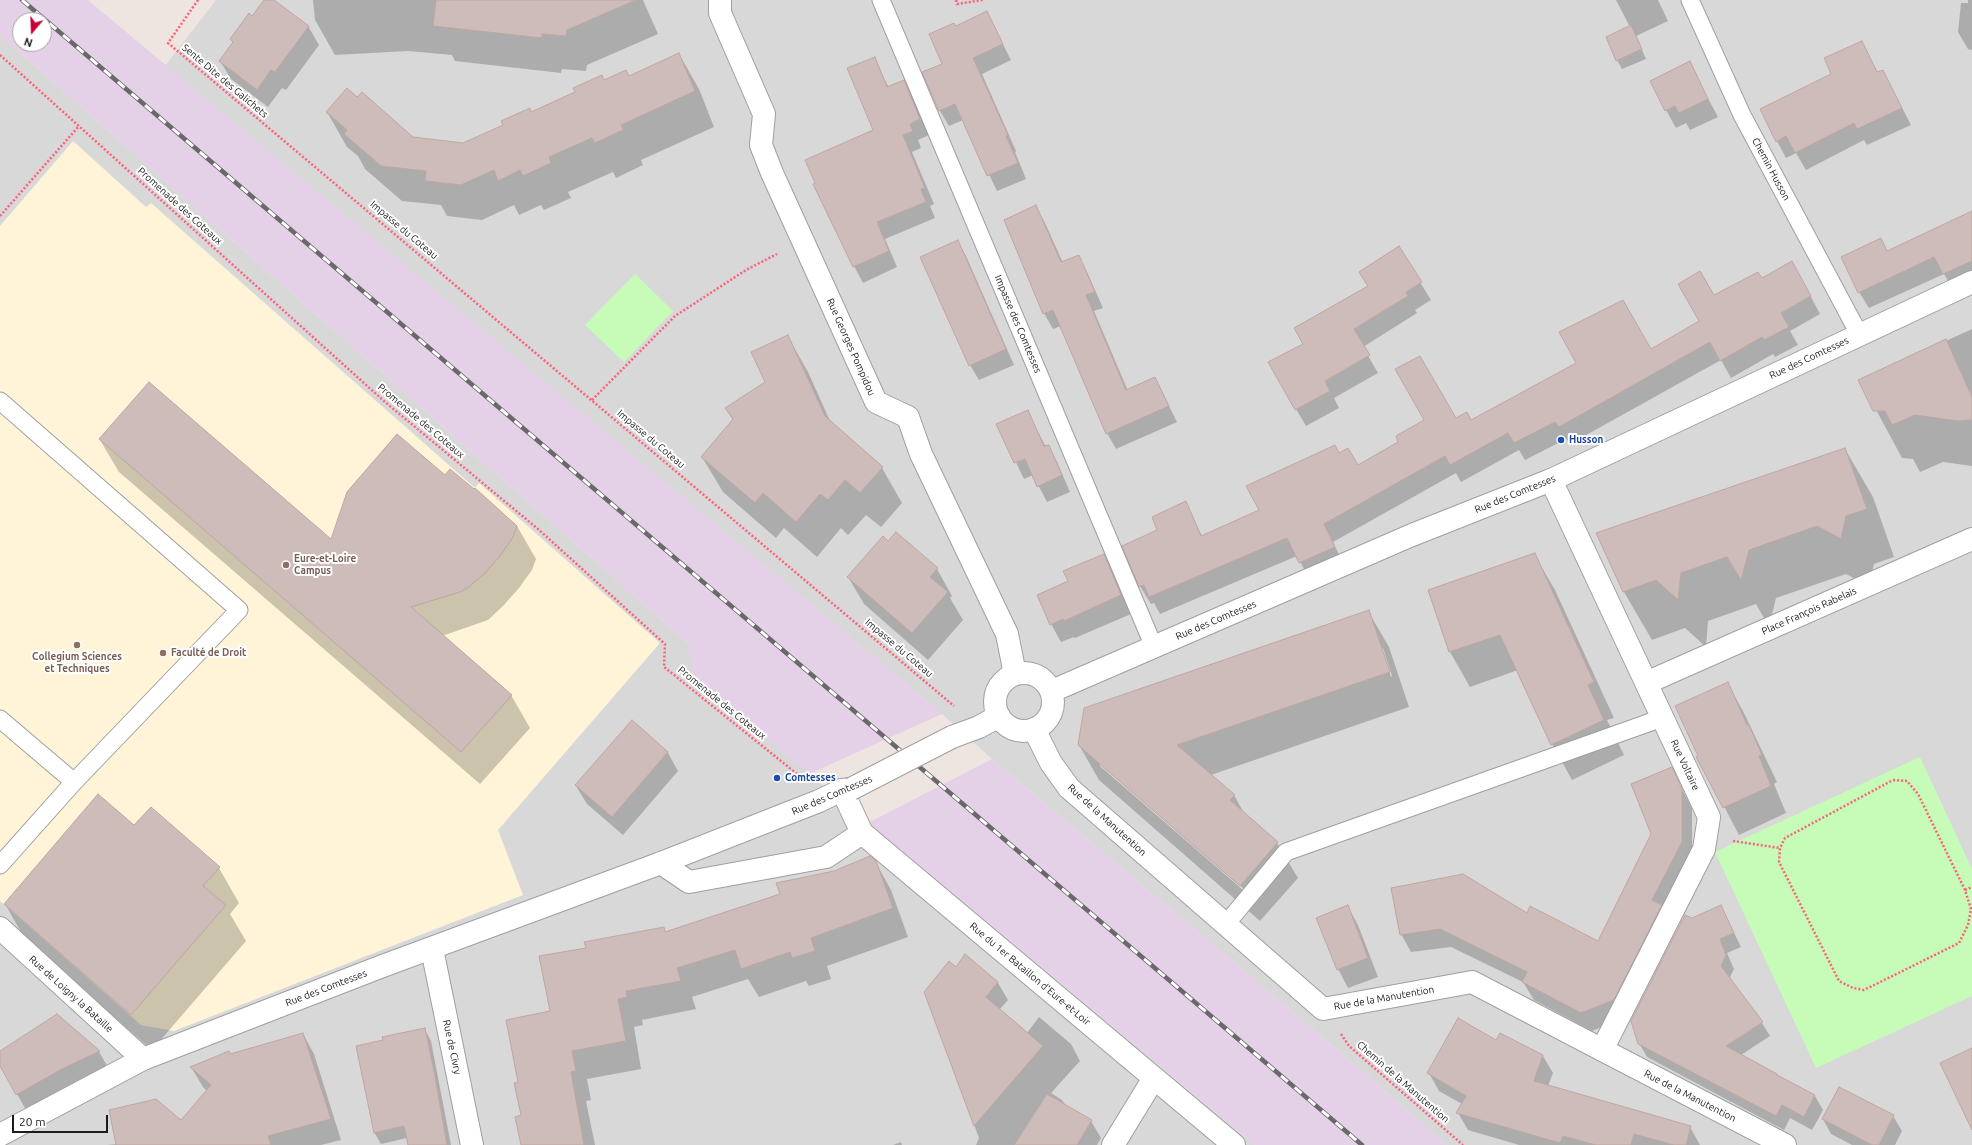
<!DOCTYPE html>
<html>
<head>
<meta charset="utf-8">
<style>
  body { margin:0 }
  #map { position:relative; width:1972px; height:1145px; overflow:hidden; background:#eee5e0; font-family:Ubuntu,sans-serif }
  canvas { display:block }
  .north { position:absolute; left:12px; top:12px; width:40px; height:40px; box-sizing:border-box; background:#fff; border:1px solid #a4a4a4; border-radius:50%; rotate:199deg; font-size:11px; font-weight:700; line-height:16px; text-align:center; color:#1b1b1b }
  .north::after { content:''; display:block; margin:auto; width:14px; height:18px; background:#c60037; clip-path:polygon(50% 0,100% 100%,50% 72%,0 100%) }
  .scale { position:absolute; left:12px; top:1115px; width:96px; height:18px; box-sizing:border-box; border:2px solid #1b1b1b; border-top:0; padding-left:5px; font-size:12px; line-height:14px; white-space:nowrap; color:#1b1b1b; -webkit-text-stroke:3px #fff; paint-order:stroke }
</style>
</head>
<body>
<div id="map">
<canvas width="1972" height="1145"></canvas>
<div class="north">N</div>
<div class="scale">20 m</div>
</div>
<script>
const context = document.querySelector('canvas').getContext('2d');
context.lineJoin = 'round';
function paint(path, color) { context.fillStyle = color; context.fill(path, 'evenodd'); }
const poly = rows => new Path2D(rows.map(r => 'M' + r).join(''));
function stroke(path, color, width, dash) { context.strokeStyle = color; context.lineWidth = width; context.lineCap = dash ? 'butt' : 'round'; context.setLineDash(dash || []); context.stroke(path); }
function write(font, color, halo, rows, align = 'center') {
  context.font = font + ' Ubuntu,sans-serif'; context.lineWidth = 4; context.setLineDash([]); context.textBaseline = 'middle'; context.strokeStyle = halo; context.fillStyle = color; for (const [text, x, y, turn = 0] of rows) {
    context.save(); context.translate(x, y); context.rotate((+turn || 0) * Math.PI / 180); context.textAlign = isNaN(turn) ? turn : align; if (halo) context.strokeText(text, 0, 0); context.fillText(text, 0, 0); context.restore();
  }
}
const residential = poly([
  [216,0,1972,0,1972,1145,1447,1145,1340,1052,992,759,942,714,165,66],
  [0,35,689,644,694,673,809,774,1255,1145,0,1145]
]);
const industrial = poly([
  [0,0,88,0,942,714,809,774,693,673,689,644,0,35],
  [20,20,44,20,44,44,20,44],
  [992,759,1340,1052,1447,1145,1255,1145,868,823]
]);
const education = poly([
  [73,141,146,207,151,203,475,488,479,483,660,643,498,830,523,895,174,1031,141,1025,0,901,0,226]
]);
const park = poly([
  [635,274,673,311,624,362,585,325],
  [1920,757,1972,869,1972,996,1816,1068,1715,852]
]);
const shadow = poly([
  [265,0,273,0,308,26,319,45,286,90,282,88,268,107,231,79,220,61,233,43,231,39,253,17],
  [313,0,643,0,658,34,587,65,586,71,562,69,561,73,455,61,452,55,408,51,335,55,315,20],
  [1616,0,1658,0,1668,21,1636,36,1646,59,1622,69,1617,60,1630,27],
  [1968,0,1972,0,1972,50,1968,49,1958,32,1961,3,1968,3],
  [987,13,1011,60,982,74,1016,151,1015,152,1026,179,997,191,963,120,949,126,940,111,943,65,956,27],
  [1861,42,1878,73,1883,71,1911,125,1867,145,1864,140,1806,170,1796,153,1786,158,1777,141],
  [679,54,699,89,714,127,641,160,643,165,616,178,613,172,568,192,571,198,544,210,541,205,519,215,514,205,482,220,447,216,441,205,402,201,365,169,358,156,347,147,327,112,357,99,413,138,464,144,604,81,629,77],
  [874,58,889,88,904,81,913,98,929,135,918,140,921,148,912,152,934,204,930,206,935,218,885,239,897,267,863,283,854,266,875,130],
  [1689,63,1718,117,1690,130,1686,123,1676,128,1666,110],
  [1036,207,1045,223,1063,263,1078,256,1087,272,1103,308,1094,311,1128,391,1155,378,1177,422,1116,449,1107,433,1061,326,1053,329,1044,313],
  [1972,215,1972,282,1953,290,1944,274,1869,308,1859,292,1880,239,1888,252],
  [957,241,966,256,1014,365,979,380,970,365],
  [1399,248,1431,300,1415,310,1417,313,1363,347,1378,373,1334,398,1339,408,1306,426,1296,409,1305,345,1368,287,1360,273],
  [1761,279,1802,280,1820,314,1790,331,1798,345,1775,357,1773,354,1731,378,1721,360,1570,444,1566,439,1525,460,1519,450,1461,482,1456,473,1333,542,1344,565,1310,580,1297,556,1160,614,1154,603,1151,604,1140,586,1159,531,1185,502,1202,536,1260,511,1339,454,1358,467,1456,420,1471,421,1650,350,1700,322,1714,296],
  [1972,329,1972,466,1943,462,1920,472,1913,459,1902,458,1860,380],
  [788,337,808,372,831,423,882,468,902,503,881,527,866,515,848,535,841,528,817,557,784,528,776,538,723,492,702,457,733,420,726,409,766,382],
  [1027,411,1046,447,1048,446,1057,462,1070,492,1047,502,1033,475,1024,479,998,425],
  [100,440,332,541,445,477,474,490,517,526,536,559,532,570,519,588,503,606,488,620,442,636,511,695,530,728,480,784,119,472],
  [1845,449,1873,497,1894,557,1874,564,1869,586,1846,574,1776,598,1769,627,1756,604,1708,621,1706,647,1685,628,1652,640,1624,592,1597,534],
  [889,542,937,569,952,596,950,598,963,620,928,660,864,604,848,577],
  [1534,554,1555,590,1614,718,1607,720,1624,755,1572,780,1552,744,1518,670,1470,687,1450,652],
  [1103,555,1114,574,1131,614,1075,638,1074,637,1061,642,1051,624,1069,582],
  [1368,611,1389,647,1409,707,1211,775,1234,795,1245,815,1277,843,1298,878,1260,921,1099,780,1079,745],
  [1381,648,1383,648,1392,676,1391,677],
  [1100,763,1244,889,1243,890,1100,766],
  [1728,684,1743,711,1777,782,1774,784,1786,813,1739,835,1698,757],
  [632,722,668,753,678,771,623,835,587,804,576,786],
  [1671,768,1692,808,1692,861,1624,1018,1592,1031,1534,1000,1523,982,1451,947,1411,952,1401,934,1527,914,1598,942,1652,834],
  [135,827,219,868,239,903,230,914,246,941,152,1050,25,939,5,904],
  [875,861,891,890,908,937,827,966,831,979,809,986,806,981,759,997,748,979,692,997,696,1009,642,1020,643,1025,634,1027,641,1069,587,1079,591,1100,586,1101,595,1145,522,1145,520,1083,551,1012,587,949,663,928,666,933,781,894,834,872],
  [1721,906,1741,947,1727,953,1734,969,1729,979,1762,1023,1770,1036,1741,1055,1778,1077,1815,1096,1823,1110,1812,1130,1790,1118,1784,1130,1647,1057,1639,1043,1692,919],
  [1348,907,1358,925,1378,977,1348,988,1338,969],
  [966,956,998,983,1008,1000,999,1010,1027,1033,1039,1017,1071,1044,1080,1061,1051,1093,1062,1100,1066,1106,1091,1121,1101,1138,1097,1145,976,1145,979,1138,925,992,956,968],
  [57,1015,99,1052,112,1074,30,1117,0,1064,0,1052],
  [425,1030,431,1041,451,1145,409,1145,407,1138,381,1144,374,1132],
  [303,1034,314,1054,341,1140,321,1145,107,1145,117,1144,181,1121,207,1091,203,1087,191,1067],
  [1496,1041,1543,1056,1553,1073,1548,1086,1690,1127,1700,1145,1519,1145,1468,1130,1458,1113,1462,1104,1439,1091,1429,1073],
  [1839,1089,1893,1116,1902,1131,1895,1145,1852,1145,1831,1134,1823,1119],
  [901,1142,902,1145,893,1145]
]);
const building = poly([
  [264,0,274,0,309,26,275,72,271,70,257,90,219,61,233,42,230,39,249,13,252,16,264,0],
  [436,0,636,0,567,30,566,36,542,34,542,38,433,26,436,0],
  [987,11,1003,44,973,58,1008,135,1006,136,1018,163,987,176,955,104,939,111,922,72,942,64,929,34,954,23,956,26,987,11],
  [1631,25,1642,49,1616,61,1606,37,1631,25],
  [1862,41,1877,72,1883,70,1902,108,1857,129,1854,123,1795,153,1786,136,1776,142,1760,109,1831,74,1824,58,1862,41],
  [679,53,695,91,621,125,623,130,595,143,592,138,549,157,551,163,523,176,520,170,498,181,494,170,461,185,425,181,426,171,381,166,344,134,347,130,326,112,347,88,357,97,362,92,413,137,463,143,503,125,501,121,530,108,531,112,575,92,573,88,602,75,604,80,626,70,629,76,679,53],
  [875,57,887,87,904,80,920,119,910,124,913,131,903,135,925,188,921,189,926,202,877,222,889,251,853,267,813,184,815,183,805,160,873,130,847,68,875,57],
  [1690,61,1708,99,1679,113,1675,106,1665,111,1650,81,1690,61],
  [1036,205,1061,262,1079,255,1095,292,1086,295,1126,390,1155,377,1169,406,1106,434,1053,310,1043,314,1004,220,1036,205],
  [1972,211,1972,261,1943,274,1934,257,1858,293,1841,257,1881,238,1887,251,1972,211],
  [958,240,1006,349,969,366,920,257,958,240],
  [1399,246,1422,282,1406,292,1408,296,1354,329,1370,355,1325,381,1330,391,1295,410,1268,362,1303,344,1294,328,1368,286,1359,272,1399,246],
  [1792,261,1811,296,1781,313,1789,327,1764,340,1762,337,1720,361,1710,342,1559,427,1555,422,1514,443,1508,433,1450,465,1445,456,1324,524,1335,547,1299,563,1287,538,1149,597,1144,585,1139,587,1122,546,1157,530,1152,517,1186,501,1201,536,1259,510,1246,486,1335,445,1339,453,1348,448,1358,465,1398,442,1396,436,1424,420,1395,369,1420,356,1456,418,1467,412,1471,420,1576,363,1559,332,1623,300,1651,349,1699,321,1678,284,1700,271,1714,295,1758,272,1762,278,1792,261],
  [788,335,825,416,883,467,860,493,845,480,828,500,820,494,796,522,763,493,755,503,701,457,733,419,725,408,765,382,751,352,788,335],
  [1946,339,1972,397,1972,420,1958,421,1915,415,1892,425,1885,411,1873,411,1858,380,1946,339],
  [149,382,331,539,347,492,397,434,445,475,450,469,474,489,475,488,517,526,513,537,500,556,485,573,469,587,460,592,411,607,512,695,461,752,99,439,149,382],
  [1028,410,1044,446,1049,445,1062,475,1037,487,1025,459,1014,463,996,424,1028,410],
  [1845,448,1867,509,1846,516,1841,539,1817,526,1749,550,1741,580,1727,557,1681,573,1678,600,1656,580,1623,592,1596,533,1845,448],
  [896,532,938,568,930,577,948,592,912,633,847,577,883,536,888,541,896,532],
  [1535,553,1594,682,1588,685,1604,720,1551,745,1500,635,1449,652,1428,590,1535,553],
  [1104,554,1121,595,1064,621,1063,619,1050,625,1037,595,1068,581,1063,571,1104,554],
  [1369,610,1390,672,1177,745,1235,795,1230,800,1278,842,1240,886,1078,745,1084,708,1369,610],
  [1728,682,1747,725,1749,725,1762,755,1759,756,1771,786,1723,808,1696,757,1698,756,1675,706,1728,682],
  [632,720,668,752,612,817,575,785,632,720],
  [1672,767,1682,789,1682,842,1652,900,1662,905,1614,1000,1581,1013,1522,982,1527,972,1440,929,1400,935,1391,888,1463,874,1527,913,1530,906,1598,941,1651,834,1631,784,1672,767],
  [98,794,134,825,151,807,220,867,203,886,226,905,131,1015,4,904,98,794],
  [870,856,876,861,893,908,811,938,815,951,792,958,790,952,741,969,735,950,677,968,681,981,626,991,627,997,618,999,626,1041,572,1051,576,1071,571,1072,584,1145,521,1145,515,1117,521,1115,514,1083,518,1082,506,1020,550,1011,539,956,586,948,584,942,664,927,665,932,780,894,776,883,834,871,870,856],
  [1348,905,1368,958,1337,970,1316,918,1348,905],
  [1721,905,1734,933,1720,939,1726,955,1721,966,1763,1022,1726,1046,1777,1074,1777,1075,1815,1095,1804,1117,1782,1105,1776,1116,1638,1044,1631,1021,1685,915,1692,918,1721,905],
  [965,954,998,982,986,997,1043,1046,974,1126,924,992,949,961,956,967,965,954],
  [57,1014,100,1051,62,1069,16,1095,0,1066,0,1051,57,1014],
  [1458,1018,1496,1040,1500,1033,1543,1055,1534,1081,1691,1126,1686,1145,1674,1145,1634,1134,1631,1145,1596,1145,1563,1136,1560,1143,1456,1113,1466,1096,1427,1073,1458,1018],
  [425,1028,434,1071,447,1145,408,1145,404,1126,374,1133,356,1046,383,1040,382,1037,425,1028],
  [303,1033,331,1119,268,1136,271,1145,116,1145,109,1110,156,1099,181,1120,211,1085,190,1067,229,1051,230,1054,303,1033],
  [1972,1048,1972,1130,1940,1063,1972,1048],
  [1839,1087,1894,1115,1879,1145,1872,1145,1822,1119,1839,1087],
  [1047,1094,1092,1120,1077,1145,1014,1145,1047,1094]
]);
const path = poly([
  [198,0,168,43,954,706],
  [956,0,957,4,983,0],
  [0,55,385,402,538,529,665,644,664,667,802,778],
  [0,216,79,126],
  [592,400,675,316,746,270,777,254],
  [1893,780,1907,781,1918,794,1965,890,1971,909,1968,925,1959,943,1864,990,1853,988,1839,981,1779,862,1780,848,1785,838,1893,780],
  [1733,841,1780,848],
  [1965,890,1972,887],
  [1341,1034,1349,1046,1463,1145]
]);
const service = poly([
  [881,0,1154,647],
  [1690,0,1742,115,1859,334],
  [0,401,239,610,74,782,0,865],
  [0,719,74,782],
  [1226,924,1286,852,1662,718]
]);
const minor = poly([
  [720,0,720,13,764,114,761,145,772,173,876,402,908,417,921,454,1007,634,1015,674],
  [1551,480,1709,817,1704,849,1602,1050],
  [1646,683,1972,539],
  [1034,729,1051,763,1069,788,1323,1009,1472,982,1785,1145],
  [842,790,862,833,1234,1145],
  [661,863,689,882,826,857,862,833],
  [0,928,143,1059],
  [432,949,472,1145],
  [1113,1145,1154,1078]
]);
const tertiary = poly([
  '995 702a29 29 0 1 1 58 0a29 29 0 1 1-58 0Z',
  [1052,691,1412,535,1551,480,1972,282],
  [952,737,979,727,999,716],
  [0,1135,143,1059,380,967,661,863,819,801,842,790,851,789]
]);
const rail = poly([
  [22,0,1362,1145]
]);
const tertiaryBridge = poly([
  [851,789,952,737]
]);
const markers = [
  [1561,440,4,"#1a4fb4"],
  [286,565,4,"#8d6e63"],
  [77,645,4,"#8d6e63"],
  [163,653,4,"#8d6e63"],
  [777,778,4,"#1a4fb4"]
];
const streetNames = [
  ["Sente Dite des Galichets",225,81,40],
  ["Chemin Husson",1771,169,62],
  ["Promenade des Coteaux",180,206,42],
  ["Impasse du Coteau",404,230,40],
  ["Impasse des Comtesses",1018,324,67],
  ["Rue Georges Pompidou",851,347,66],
  ["Rue des Comtesses",1809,358,-25],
  ["Promenade des Coteaux",421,421,40],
  ["Impasse du Coteau",651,439,40],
  ["Rue des Comtesses",1515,494,-22],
  ["Place François Rabelais",1809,611,-24],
  ["Rue des Comtesses",1216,620,-23],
  ["Impasse du Coteau",899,648,40],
  ["Promenade des Coteaux",722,703,39],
  ["Rue Voltaire",1685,765,65],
  ["Rue des Comtesses",832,795,-23],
  ["Rue de la Manutention",1107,820,42],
  ["Rue du 1er Bataillon d'Eure-et-Loir",1030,974,40],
  ["Rue des Comtesses",326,988,-21],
  ["Rue de Loigny la Bataille",71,994,42],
  ["Rue de la Manutention",1384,998,-10],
  ["Rue de Civry",452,1047,78],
  ["Chemin de la Manutention",1403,1082,41],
  ["Rue de la Manutention",1690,1096,27]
];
const transitNames = [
  ["Husson",1569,440],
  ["Comtesses",785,778]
];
const educationNames = [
  ["Eure-et-Loire",294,559],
  ["Campus",294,571],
  ["Faculté de Droit",171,653],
  ["Collegium Sciences",77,657,"center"],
  ["et Techniques",77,669,"center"]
];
paint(residential, '#d9d8d8');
paint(industrial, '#e5d1e7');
paint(education, '#fff4d7');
paint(park, '#c6fcb8');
paint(shadow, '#0003');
paint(building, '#cdbcb9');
stroke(building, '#c0a6a2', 1);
stroke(service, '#9f9f9f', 19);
stroke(minor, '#9f9f9f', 24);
stroke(tertiary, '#9f9f9f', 24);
stroke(path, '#ff5f7b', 2.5, [2, 2]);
stroke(service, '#fff', 17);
stroke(minor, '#fff', 22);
stroke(tertiary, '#fff', 22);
stroke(rail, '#696969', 4.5);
stroke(rail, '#fff', 3, [9]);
stroke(tertiaryBridge, '#9f9f9f', 24, []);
stroke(tertiaryBridge, '#fff', 22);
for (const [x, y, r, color] of markers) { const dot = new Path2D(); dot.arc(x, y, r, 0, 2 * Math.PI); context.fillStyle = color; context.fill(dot); stroke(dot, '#fff', 1.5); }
write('10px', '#1b1b1b', '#fff', streetNames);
write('bold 10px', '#164399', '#fff', transitNames, 'left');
write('bold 10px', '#785e54', '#fff', educationNames, 'left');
</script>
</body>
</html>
